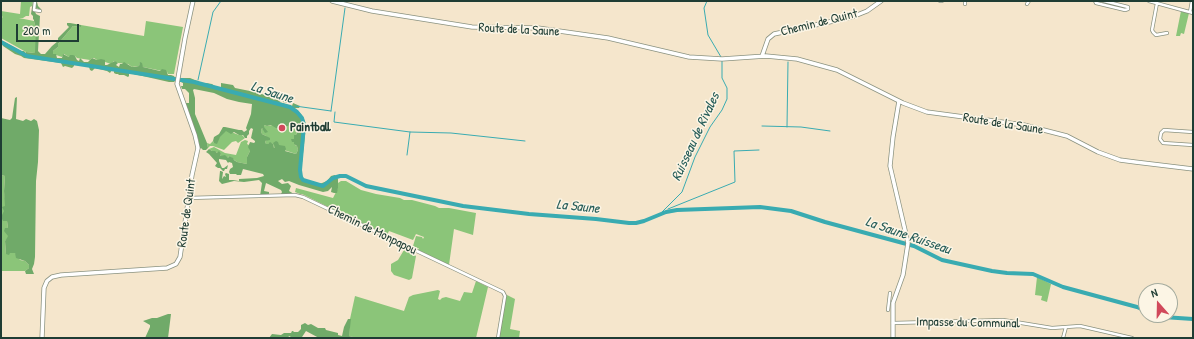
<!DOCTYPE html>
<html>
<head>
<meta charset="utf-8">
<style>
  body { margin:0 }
  #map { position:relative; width:1194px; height:339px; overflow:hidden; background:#f5e6cc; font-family:"Patrick Hand",sans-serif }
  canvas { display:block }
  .frame { position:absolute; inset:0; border:2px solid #1f3d34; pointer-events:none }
  .north { position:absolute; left:1138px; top:283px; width:40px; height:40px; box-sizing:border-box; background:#fcf5e5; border:1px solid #a4ab9e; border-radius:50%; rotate:340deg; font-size:11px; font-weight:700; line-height:16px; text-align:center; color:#1f3d34 }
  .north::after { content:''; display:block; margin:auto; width:14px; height:18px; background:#d1495b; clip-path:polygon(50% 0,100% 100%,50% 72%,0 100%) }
  .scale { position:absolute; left:16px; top:24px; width:63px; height:18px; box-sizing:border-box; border:2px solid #1f3d34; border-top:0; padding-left:5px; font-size:12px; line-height:14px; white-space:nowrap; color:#1f3d34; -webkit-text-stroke:3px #fcf5e5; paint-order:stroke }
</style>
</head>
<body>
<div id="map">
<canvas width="1194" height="339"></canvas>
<div class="frame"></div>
<div class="north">N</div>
<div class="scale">200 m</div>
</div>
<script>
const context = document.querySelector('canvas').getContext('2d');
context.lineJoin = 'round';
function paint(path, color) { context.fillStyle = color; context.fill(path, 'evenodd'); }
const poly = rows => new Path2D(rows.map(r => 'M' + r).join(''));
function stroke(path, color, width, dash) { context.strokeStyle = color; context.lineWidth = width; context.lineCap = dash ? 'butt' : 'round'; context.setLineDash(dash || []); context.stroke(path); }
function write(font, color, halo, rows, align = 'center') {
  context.font = font + ' "Patrick Hand",sans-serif'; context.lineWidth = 3; context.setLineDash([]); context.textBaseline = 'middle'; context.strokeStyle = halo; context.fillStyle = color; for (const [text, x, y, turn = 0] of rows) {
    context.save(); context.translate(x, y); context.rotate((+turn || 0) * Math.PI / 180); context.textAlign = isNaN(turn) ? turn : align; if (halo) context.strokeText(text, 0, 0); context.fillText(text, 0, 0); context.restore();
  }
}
const green = poly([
  [21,1,33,1,32,6,30,7,29,16,26,16,23,18,19,18,34,21,36,29,36,52,34,53,26,52,1,38,1,18,3,17,1,16,1,11,20,14],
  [1181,11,1189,13,1184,34,1181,33,1180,36,1176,36],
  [146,21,183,27,174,74,168,74,167,72,143,67,140,63,139,66,132,67,128,64,118,63,114,61,111,64,105,62,105,60,97,60,94,58,92,58,90,60,77,58,75,56,69,57,64,54,62,57,53,54,53,51,58,47,58,44,73,26,81,27,81,25,144,36],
  [279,124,283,125,294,125,297,128,297,132,294,139,295,145,297,146,298,150,296,154,275,147,274,148,273,144,270,143,268,144,266,144,265,141,267,140,266,136,262,134,261,131,262,128,263,129,264,125,267,126],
  [226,130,239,135,242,135,245,138,238,143,236,141,232,142,224,150,213,146,210,146,208,148,207,143,210,144,213,141,214,143],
  [245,140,248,141,247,144,249,145,250,151,247,157,247,164,237,162,229,156,228,158,220,156,221,154,212,151,209,149,214,147,225,153,236,155,241,142],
  [1,175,5,176,4,191,6,206,4,211,7,221,8,228,8,238,5,241,6,254,12,252,15,253,20,260,25,261,29,265,29,268,25,271,1,271],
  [341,181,346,181,361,190,376,194,400,198,404,200,412,200,435,206,439,208,449,208,476,213,473,235,454,229,449,265,418,250,419,248,416,249,414,248,413,246,416,236,422,237,423,239,424,237,416,234,413,240,389,231,387,235,385,235,302,194,300,194,295,192,296,188,333,198,338,188,338,183],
  [404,250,412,253,416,256,412,278,411,279,409,280,394,275,391,271,391,264,398,260],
  [1037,277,1051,284,1047,302,1041,300,1042,296,1035,295],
  [476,281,488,287,476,338,357,338,349,336,350,319,355,296,404,311,409,297,413,295,438,290,440,291,438,299,440,300,442,298,446,297,460,301,464,292,472,293],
  [507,295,515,299,510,329,520,331,519,338,499,338,506,296]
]);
const forest = poly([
  [33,1,37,2,38,6,41,9,40,11,37,8,36,9,35,7,34,9,36,14,40,16,38,51,41,54,45,54,52,46,58,41,58,38,69,27,67,25,67,23,70,23,81,25,81,27,73,26,58,44,58,47,53,51,53,54,56,54,57,58,62,58,63,54,69,57,70,55,73,55,75,56,77,60,79,61,80,58,84,62,88,62,92,58,97,60,101,59,105,60,105,65,107,65,115,61,118,63,116,65,119,67,120,64,122,64,124,62,132,67,134,67,139,66,140,62,142,63,143,67,160,71,162,69,166,70,168,75,171,75,174,76,176,80,174,82,169,82,129,73,129,76,128,77,124,75,119,75,118,74,116,74,114,73,114,71,112,70,110,73,107,71,95,68,92,71,90,70,89,67,74,64,74,66,72,68,65,66,63,67,61,63,24,58,21,56,15,54,3,46,1,42,3,41,21,51,24,51,26,53,26,52,34,53,35,52,36,29,34,21,34,20,33,19,33,16,31,14],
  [180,78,190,78,205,84,206,83,212,84,216,87,221,88,221,83,233,85,235,88,250,91,252,90,261,92,261,94,271,96,279,97,283,96,288,98,288,101,287,103,283,102,282,100,279,102,292,106,293,103,300,106,299,108,294,108,301,114,305,121,306,126,301,172,303,178,306,180,319,184,322,183,327,181,331,176,335,175,338,179,338,188,337,193,334,193,331,192,332,187,328,191,323,192,299,185,289,181,285,182,282,179,278,181,282,184,288,183,291,186,289,191,294,194,281,194,282,192,281,190,266,183,264,191,269,192,269,196,260,196,262,183,259,180,244,182,234,181,222,184,219,181,220,171,221,171,223,172,222,179,224,176,226,177,225,174,226,173,229,174,229,180,233,180,239,181,239,179,257,178,264,176,263,174,243,169,241,175,237,175,236,174,230,174,229,172,230,169,233,167,232,163,229,162,228,163,226,160,219,159,219,161,222,168,224,168,228,165,227,169,225,169,224,171,223,171,220,168,218,168,215,166,217,163,209,154,206,152,209,149,212,151,215,151,217,153,219,151,221,154,220,156,225,155,228,158,229,156,233,158,234,160,237,162,247,164,247,157,250,151,248,147,250,142,254,143,255,142,255,141,251,138,253,129,251,128,249,131,249,134,247,136,247,138,245,138,243,135,239,135,234,132,231,134,226,131,220,137,217,144,214,143,213,141,214,137,219,134,223,127,225,127,239,130,242,130,244,132,247,130,246,128,251,114,252,104,239,102,227,99,214,93,194,89,193,90,195,98,195,114,207,143,208,148,206,150,203,150,201,148,199,149,198,148,199,142,191,118,189,116,189,112,185,103,189,103,189,93,185,89,182,89,181,86,183,86,183,83,179,81],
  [279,124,281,126,288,126,289,125,291,127,295,125,297,128,296,131,297,132,296,135,294,135,294,139,291,139,292,142,294,142,294,144,297,146,298,150,296,154,285,151,286,149,285,146,279,145,278,142,276,141,273,143,275,147,274,148,273,144,270,142,268,144,266,144,265,141,270,140,270,138,262,134,261,131,262,128,265,133,268,132,264,127,264,125,267,126,271,125,276,128,279,128,278,125],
  [17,97,16,119,23,121,26,119,31,121,34,119,37,121,39,130,38,162,36,181,35,257,34,264,32,269,34,274,26,274,25,271,29,268,29,265,25,261,16,258,15,253,10,253,9,255,6,254,5,241,7,238,8,236,4,231,5,228,8,228,7,221,3,221,1,217,4,211,2,207,5,206,4,191,5,176,1,175,1,118,10,120,12,118,15,98],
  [168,314,171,314,168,338,145,338,150,327,150,325,143,321,152,318,157,318],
  [348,319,351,319,349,336,357,338,319,338,306,331,302,337,291,337,289,336,288,338,269,338,272,334,281,335,284,333,291,333,292,331,293,331,294,332,298,332,301,329,301,325,305,323,308,325,311,324,318,328,325,328,326,330,338,333,338,335,342,336,344,327]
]);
const stream = poly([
  [707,1,704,8,708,35,721,57],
  [198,80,213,12,221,1],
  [198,83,198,82],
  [295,106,331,111],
  [291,108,293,107],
  [331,111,345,8],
  [335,112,334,122,410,132,451,133,525,141],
  [762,126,801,127,830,131],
  [787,127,788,62],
  [407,155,410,132],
  [668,209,735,182,734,151,759,150],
  [666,212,667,211],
  [660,214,682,192,695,157,710,127,722,110,727,99,727,88,722,78,722,61]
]);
const river = poly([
  [1,42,27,56,194,82,290,107,297,112,302,118,304,125,300,170,301,177,303,180,323,186,333,178,340,176,346,176,366,186,463,206,529,214,596,219,629,223,636,223,644,221,666,212,677,210,760,207,791,211,825,222,914,246,942,260,992,271,1007,273,1033,274,1063,287,1137,307,1146,311],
  [1157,315,1163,317,1193,319]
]);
const street = poly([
  [35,1,34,10,40,11],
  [940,1,942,1],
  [1095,1,1096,3,1125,10,1128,9,1128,7,1104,1],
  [1149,1,1193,13],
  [1157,3,1152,30,1153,32,1156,35,1167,33],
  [965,4,965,1],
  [1027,4,1029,1],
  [1190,12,1192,1],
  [1193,132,1164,130,1161,133,1160,139,1163,143,1193,145],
  [188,198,295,195,303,197,503,292,505,296,498,338],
  [888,310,890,293],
  [893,323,1003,320,1052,328,1080,326,1132,338],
  [1063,338,1066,327]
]);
const secondary = poly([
  [332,1,372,11,472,27,538,28,608,38,689,57,722,59,766,56,797,59,837,70,903,103,927,112,1024,125,1067,136,1098,152,1120,160,1135,162,1193,169],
  [762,56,768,39,774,34,852,17,867,11,881,1],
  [42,338,44,288,47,281,52,277,61,275,167,268,176,264,180,257,192,175,198,148,195,135,177,84,185,38,193,1],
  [893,338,893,303,903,275,908,243,890,166,893,137,899,101]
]);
const markers = [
  [282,128,4,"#d1495b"]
];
const streetNames = [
  ["Chemin de Quint",819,23,-14],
  ["Route de la Saune",519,30,3],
  ["Route de la Saune",1003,124,9],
  ["Route de Quint",187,213,-82],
  ["Chemin de Monpapou",372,230,26],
  ["Impasse du Communal",968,323,1]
];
const poiNames = [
  ["Paintball",290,128]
];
const waterNames = [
  ["La Saune",272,93,18],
  ["Ruisseau de Rivales",696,137,-65],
  ["La Saune",578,207,6],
  ["La Saune Ruisseau",908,236,19]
];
paint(green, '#8bc579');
paint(forest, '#70aa69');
stroke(stream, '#39abb1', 1);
stroke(river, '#39abb1', 4);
stroke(street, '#8a9280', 4);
stroke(secondary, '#8a9280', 5);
stroke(street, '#fff', 2.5);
stroke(secondary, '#fff', 3.5);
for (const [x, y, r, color] of markers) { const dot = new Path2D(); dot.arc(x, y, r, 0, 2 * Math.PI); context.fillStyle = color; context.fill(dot); stroke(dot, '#fcf5e5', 1.5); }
write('13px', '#1f3d34', '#fcf5e5', streetNames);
write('bold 13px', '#1f3d34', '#fcf5e5', poiNames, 'left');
write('italic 14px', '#275e5a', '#fcf5e5', waterNames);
</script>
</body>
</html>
